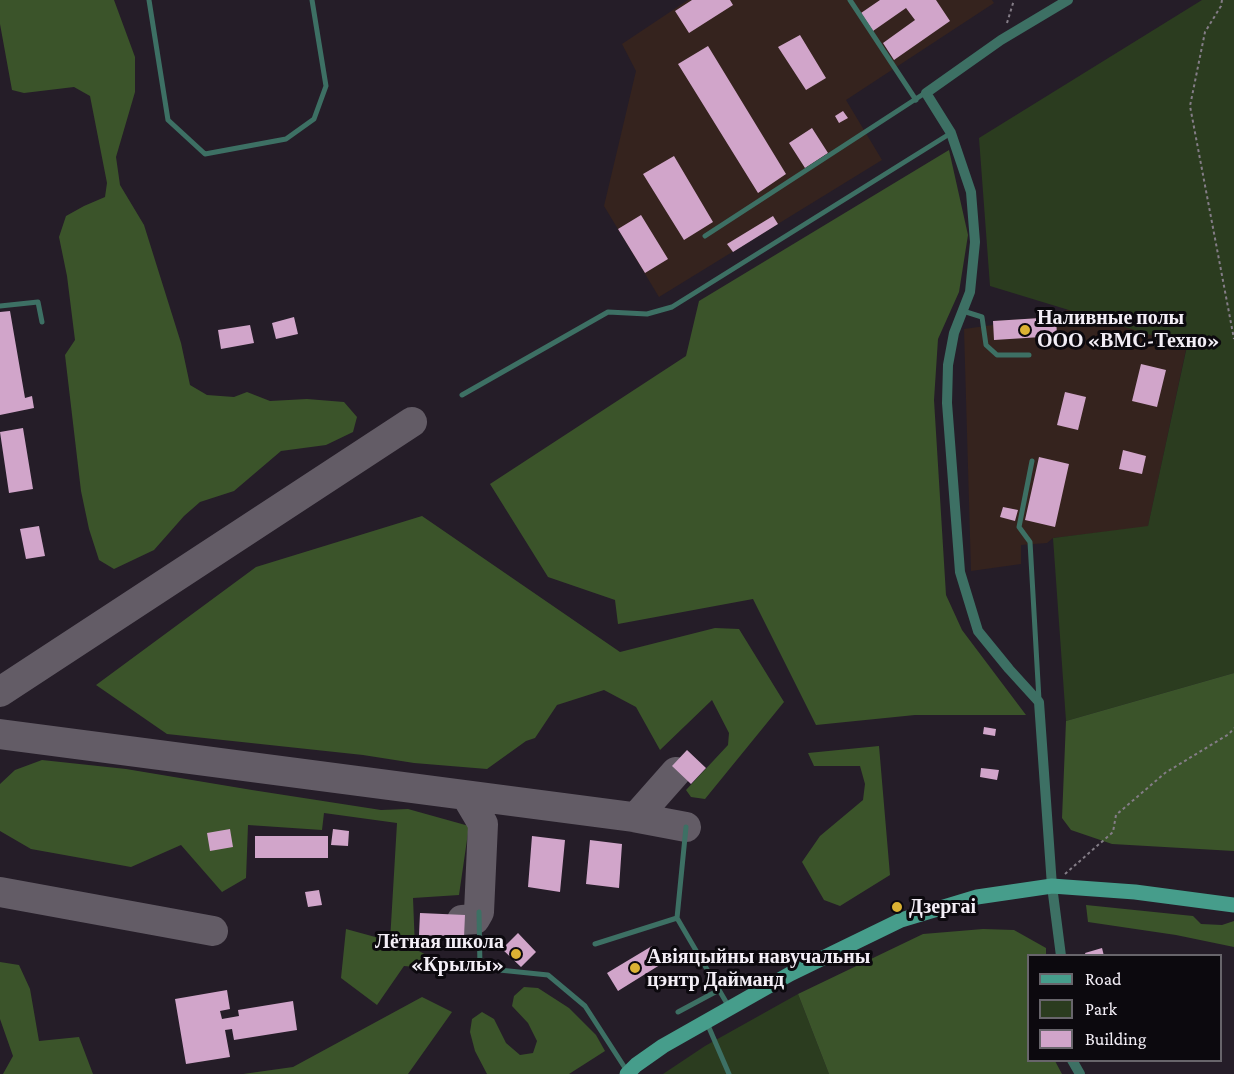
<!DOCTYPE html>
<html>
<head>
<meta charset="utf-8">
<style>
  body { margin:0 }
  #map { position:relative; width:1234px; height:1074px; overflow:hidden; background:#251d28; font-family:"Crimson Pro",serif }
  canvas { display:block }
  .legend { position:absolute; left:1027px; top:954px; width:195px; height:108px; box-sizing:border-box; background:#0c090e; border:2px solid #68656b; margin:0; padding:8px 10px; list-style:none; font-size:18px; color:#f3eef6 }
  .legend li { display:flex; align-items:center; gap:12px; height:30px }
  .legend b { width:30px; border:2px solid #68656b }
</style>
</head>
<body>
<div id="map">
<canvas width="1234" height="1074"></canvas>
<ul class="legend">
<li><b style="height:8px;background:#469d8b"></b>Road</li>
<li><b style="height:16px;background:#2b3c1f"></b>Park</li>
<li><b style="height:16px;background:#d1a5ca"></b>Building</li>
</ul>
</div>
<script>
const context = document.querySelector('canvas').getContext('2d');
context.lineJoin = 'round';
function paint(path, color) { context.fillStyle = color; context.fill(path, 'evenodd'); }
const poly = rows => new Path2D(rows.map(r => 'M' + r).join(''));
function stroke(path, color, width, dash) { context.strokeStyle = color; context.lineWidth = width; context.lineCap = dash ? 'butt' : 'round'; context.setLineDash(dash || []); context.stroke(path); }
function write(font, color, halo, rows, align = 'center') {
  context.font = font + ' "Crimson Pro",serif'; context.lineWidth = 6; context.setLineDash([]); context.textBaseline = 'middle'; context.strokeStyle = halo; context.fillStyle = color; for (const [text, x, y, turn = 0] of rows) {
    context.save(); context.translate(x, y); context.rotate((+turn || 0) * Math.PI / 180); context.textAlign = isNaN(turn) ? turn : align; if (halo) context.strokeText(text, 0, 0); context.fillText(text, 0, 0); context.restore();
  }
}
const industrial = poly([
  [688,0,992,0,994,3,846,100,882,160,659,297,604,206,636,71,622,44],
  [1068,309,1187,345,1148,527,1053,538,1047,543,1021,545,1021,564,971,571,964,329,993,325,993,321,1056,317]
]);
const green = poly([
  [1202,0,1234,0,1234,673,1066,721,1053,538,1148,526,1187,346,990,286,979,138],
  [798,994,829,1074,663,1074,705,1046]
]);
const forest = poly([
  [0,0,114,0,135,57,135,92,116,157,120,185,144,225,181,343,190,385,207,395,234,397,247,392,270,401,307,399,344,402,357,417,353,432,326,445,281,451,234,491,200,502,184,516,154,550,114,569,99,560,89,529,81,491,65,355,75,340,67,276,59,237,66,216,84,206,105,197,107,183,90,96,74,87,24,93,12,90,0,24],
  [949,150,968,235,959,292,938,339,934,400,946,595,962,630,1026,715,915,715,816,725,753,599,618,624,615,600,548,577,490,484,686,356,699,301],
  [422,516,620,652,715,628,739,629,784,702,705,799,691,797,686,790,728,745,729,733,712,700,660,750,636,707,604,690,557,705,535,738,526,741,487,769,414,763,363,755,167,734,96,685,256,567],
  [1234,673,1234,851,1112,844,1071,830,1062,818,1066,721],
  [879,746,890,875,840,906,824,900,802,862,820,836,863,800,865,784,860,766,814,766,808,753],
  [42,760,126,769,252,790,381,810,408,809,469,826,459,895,413,898,415,949,455,970,404,966,377,1005,341,978,346,929,390,941,397,823,324,813,322,830,248,825,246,878,222,892,181,845,131,867,31,849,0,831,0,784,15,770],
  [1086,905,1193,916,1201,924,1222,925,1234,921,1234,947,1176,935,1088,922],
  [983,929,1014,930,1046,948,1046,955,1028,956,1028,1060,1055,1061,1062,1074,829,1074,798,994,923,934],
  [0,962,19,965,30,989,39,1041,79,1037,93,1074,3,1074,13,1056,0,1019],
  [524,987,538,988,569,1008,596,1035,605,1051,569,1074,487,1074,475,1051,470,1032,472,1019,482,1012,494,1019,506,1043,520,1055,533,1053,537,1041,528,1023,512,1006,514,996],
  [422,997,452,1012,408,1074,243,1074,293,1067]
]);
const taxiway = poly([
  [0,692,412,422],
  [0,734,633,817,686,827],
  [633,817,638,815,676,772],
  [0,892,213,931],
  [462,920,475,919,479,912,483,824,467,797]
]);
const building = poly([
  [692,0,730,0,733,5,689,33,675,11],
  [880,0,936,0,950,21,894,60,883,43,915,20,906,8,873,31,861,13],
  [800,35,826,78,806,90,778,47],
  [708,46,786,174,758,193,678,64],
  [843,111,848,118,839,123,835,116],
  [812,128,828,153,805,168,789,143],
  [674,156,713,222,684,240,643,174],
  [641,215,668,259,645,273,618,229],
  [773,216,778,224,733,252,727,244],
  [10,311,25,398,32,396,34,408,0,415,0,312],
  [294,317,298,334,276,339,272,323],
  [1056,317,1057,336,994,340,993,321],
  [250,325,254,343,221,349,218,330],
  [1141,364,1166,370,1157,407,1132,401],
  [1065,392,1086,397,1078,430,1057,425],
  [23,428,33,489,9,493,0,432],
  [1123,450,1146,456,1142,474,1119,469],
  [1039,457,1069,464,1055,527,1025,520],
  [1003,507,1018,510,1015,521,1000,517],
  [39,526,45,556,26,559,20,529],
  [984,727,996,729,995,736,983,734],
  [687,750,706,768,691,784,672,766],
  [981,768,999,770,997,780,980,777],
  [230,829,233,847,210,851,207,833],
  [333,829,349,831,348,846,331,845],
  [255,836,328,836,328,858,255,858],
  [532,836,565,840,560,892,528,887],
  [590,840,622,844,619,888,586,884],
  [319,890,322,905,308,907,305,892],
  [420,913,465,915,464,937,419,935],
  [518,933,536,952,521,967,502,949],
  [652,946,663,963,618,991,607,973],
  [1102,948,1104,956,1086,956,1085,953],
  [227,990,230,1009,220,1011,222,1019,239,1016,238,1010,293,1001,297,1030,234,1040,232,1029,225,1030,230,1057,186,1064,175,999]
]);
const path = poly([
  [1222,0,1221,6,1205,32,1190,106,1234,339],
  [1007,23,1014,0],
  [1065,874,1113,832,1116,815,1165,773,1229,734,1234,728]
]);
const lane = poly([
  [149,0,168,120,205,154,286,139,314,119,326,86,312,0],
  [850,0,916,100],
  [705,236,925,93],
  [0,306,38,302,42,322],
  [963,311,982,317,986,345,997,355,1029,355],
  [462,395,608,312,647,314,672,307,951,133],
  [1032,461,1019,527,1030,542,1039,700],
  [686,827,677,918,729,1007],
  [479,912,480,968,548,975,585,1006,627,1071],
  [595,944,677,918],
  [678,1012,719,990],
  [707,1023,729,1074]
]);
const street = poly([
  [1061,956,1052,886,1039,702,1009,669,978,631,960,572,947,403,948,365,954,333,970,292,975,242,971,192,951,133,926,93,1001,40,1068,0],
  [1072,1060,1080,1074]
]);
const secondary = poly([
  [627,1074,636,1065,663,1046,790,974,901,920,977,897,1052,886,1135,892,1234,905]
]);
const markers = [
  [1025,330,6,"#dbb233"],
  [897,907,6,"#dbb233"],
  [516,954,6,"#dbb233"],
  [635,968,6,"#dbb233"]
];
const poiNames = [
  ["Наливные полы",1037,318],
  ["ООО «ВМС-Техно»",1037,341],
  ["Дзергаі",909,907],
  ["Лётная школа",504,942,"right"],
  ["«Крылы»",504,965,"right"],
  ["Авіяцыйны навучальны",647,957],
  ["цэнтр Дайманд",647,980]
];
paint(industrial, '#35231e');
paint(green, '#2b3c1f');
paint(forest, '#3b542a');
stroke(taxiway, '#635c66', 30);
paint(building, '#d1a5ca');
stroke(path, '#847d87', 2, [3, 3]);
stroke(lane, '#3d7064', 5);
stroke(street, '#3d7064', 10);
stroke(secondary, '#469d8b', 15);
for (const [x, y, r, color] of markers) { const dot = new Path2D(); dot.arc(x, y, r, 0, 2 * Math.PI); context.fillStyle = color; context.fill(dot); stroke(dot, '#0c090e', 2); }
write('bold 20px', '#f3eef6', '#0c090e', poiNames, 'left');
</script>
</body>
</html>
